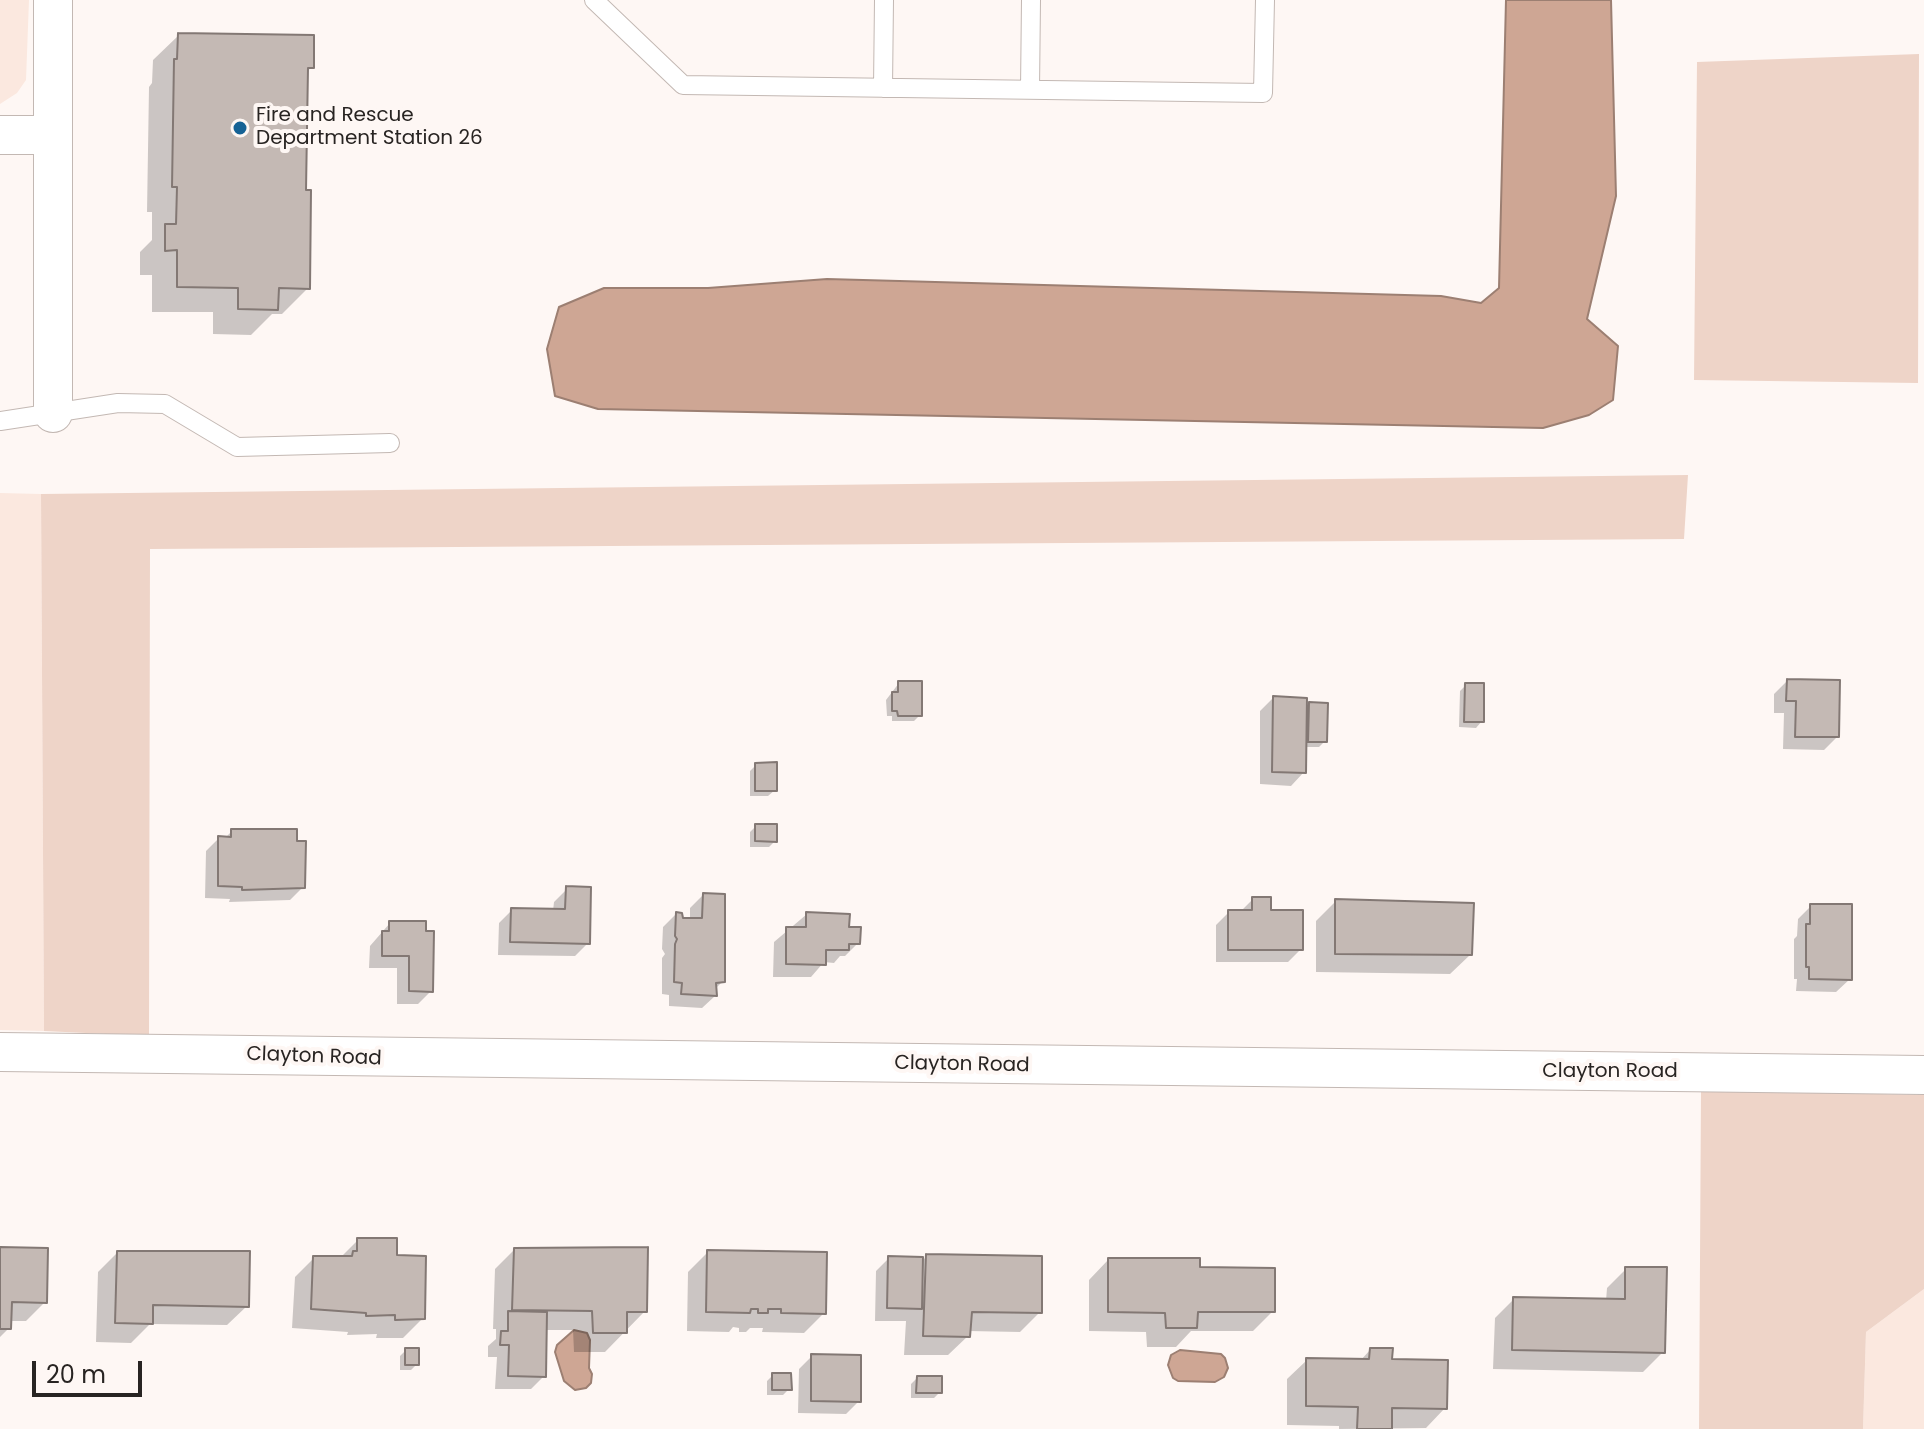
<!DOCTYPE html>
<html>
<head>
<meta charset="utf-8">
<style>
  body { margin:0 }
  #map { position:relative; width:1924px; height:1429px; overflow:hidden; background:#fef7f4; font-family:Poppins,sans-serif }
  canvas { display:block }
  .scale { position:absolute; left:32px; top:1361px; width:110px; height:36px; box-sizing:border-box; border:4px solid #282422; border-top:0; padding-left:10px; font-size:24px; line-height:28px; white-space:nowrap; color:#282422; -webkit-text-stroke:6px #fef7f4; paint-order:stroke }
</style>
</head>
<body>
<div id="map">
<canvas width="1924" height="1429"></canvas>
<div class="scale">20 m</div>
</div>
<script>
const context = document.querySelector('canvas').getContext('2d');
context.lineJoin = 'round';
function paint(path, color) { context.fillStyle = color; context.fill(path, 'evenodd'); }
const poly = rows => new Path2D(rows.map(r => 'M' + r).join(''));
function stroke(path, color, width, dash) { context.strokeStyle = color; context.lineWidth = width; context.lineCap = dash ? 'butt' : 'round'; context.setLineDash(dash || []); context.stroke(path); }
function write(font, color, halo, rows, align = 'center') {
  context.font = font + ' Poppins,sans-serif'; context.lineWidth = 8; context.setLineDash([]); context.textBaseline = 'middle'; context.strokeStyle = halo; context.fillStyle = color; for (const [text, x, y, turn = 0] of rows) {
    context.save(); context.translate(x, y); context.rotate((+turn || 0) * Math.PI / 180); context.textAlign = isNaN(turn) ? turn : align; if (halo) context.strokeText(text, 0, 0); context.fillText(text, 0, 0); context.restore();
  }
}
const built = poly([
  [0,0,29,0,26,80,17,93,0,104],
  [0,493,41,494,44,1031,0,1030],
  [1924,1289,1924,1429,1863,1429,1866,1332]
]);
const green = poly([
  [1919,54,1918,383,1694,380,1697,62],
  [1688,475,1684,539,150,549,149,1036,44,1031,41,494],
  [1701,1090,1924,1095,1924,1289,1866,1332,1863,1429,1699,1429]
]);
const water = poly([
  [1506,0,1611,0,1616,196,1587,319,1618,346,1613,400,1589,415,1543,428,598,409,555,396,547,349,559,307,604,288,708,288,827,279,1441,296,1481,303,1499,288,1506,0],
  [574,1330,587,1333,590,1340,589,1368,592,1374,591,1383,586,1388,575,1390,564,1381,555,1352,557,1345,574,1330],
  [1180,1350,1221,1354,1225,1358,1228,1368,1224,1377,1215,1382,1178,1381,1173,1378,1168,1365,1171,1355,1180,1350]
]);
const shadow = poly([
  [179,35,312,67,305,73,304,192,308,288,282,314,272,314,251,335,213,334,213,312,152,312,152,275,140,275,140,252,152,240,152,212,147,212,149,87,152,83,153,60],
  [1787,681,1837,737,1824,750,1783,749,1784,713,1774,713,1774,694],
  [899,683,920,715,914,721,892,721,892,716,887,716,886,700],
  [1466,685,1482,721,1476,728,1459,727,1460,691],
  [1273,698,1305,709,1310,704,1325,741,1319,747,1305,747,1304,772,1291,786,1260,784,1260,711],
  [756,765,775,790,768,796,750,796,750,771],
  [756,826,775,841,769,847,750,847,750,832],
  [232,831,303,887,290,900,229,902,230,899,205,898,206,851,219,838,225,838],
  [567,889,588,943,575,956,498,955,499,923,512,910,553,911,554,902],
  [703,895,723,981,714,990,715,996,702,1008,669,1006,669,995,662,994,662,958,665,954,662,949,663,927,676,914,682,920,690,920,690,908],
  [1253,899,1269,912,1301,949,1288,962,1216,962,1216,925,1229,912,1240,912],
  [1336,901,1470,955,1450,974,1316,972,1316,921],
  [1811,906,1850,979,1836,992,1796,991,1797,979,1794,979,1794,939,1797,936,1798,919],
  [807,914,847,929,858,943,845,956,840,956,834,963,824,962,811,977,773,977,774,942],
  [390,923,431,991,418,1004,397,1004,397,968,369,968,370,946],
  [358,1240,395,1256,423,1318,403,1338,376,1338,377,1334,347,1335,348,1332,292,1328,295,1277,314,1258,340,1258],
  [0,1249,45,1302,26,1321,9,1321,9,1328,0,1337],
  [514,1250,645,1311,605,1352,574,1352,573,1330,545,1330,544,1376,531,1389,495,1389,497,1357,488,1357,488,1346,496,1339,496,1329,493,1329,495,1269],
  [708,1252,824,1313,804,1333,762,1332,763,1328,750,1328,746,1332,739,1332,739,1328,733,1327,729,1332,687,1331,688,1272],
  [117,1253,247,1306,227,1325,150,1324,131,1343,96,1342,98,1272],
  [927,1256,1040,1312,1020,1332,968,1331,968,1336,948,1355,904,1355,906,1321,875,1321,876,1271,889,1258,921,1262],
  [1108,1260,1198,1269,1273,1311,1253,1331,1191,1331,1176,1347,1147,1347,1146,1332,1089,1331,1089,1280],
  [1626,1269,1663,1352,1643,1372,1493,1369,1495,1318,1514,1299,1606,1301,1607,1288],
  [406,1350,417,1364,411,1370,400,1370,400,1356],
  [1370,1350,1390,1361,1445,1408,1426,1428,1339,1429,1339,1426,1287,1425,1287,1379,1307,1360,1360,1361],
  [812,1356,859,1401,846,1414,798,1413,799,1369],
  [773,1375,789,1389,783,1395,767,1395,767,1381],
  [917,1378,940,1392,934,1398,911,1398,911,1384]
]);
const building = poly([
  [178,33,314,35,314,68,308,68,306,190,311,190,310,289,279,288,278,310,238,309,238,288,177,287,177,250,165,251,165,224,176,224,177,187,172,187,174,59,177,59,178,33],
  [1787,679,1840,680,1839,737,1795,737,1796,701,1786,701,1787,679],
  [898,681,922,681,922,716,898,716,897,711,892,711,892,692,898,692,898,681],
  [1465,683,1484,683,1484,722,1464,722,1465,683],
  [1273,696,1307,698,1306,773,1272,772,1273,696],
  [1309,702,1328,703,1327,742,1308,742,1309,702],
  [777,762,777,791,755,791,755,763,777,762],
  [755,824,777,824,777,842,755,841,755,824],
  [231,829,297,829,297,841,306,841,305,888,242,890,242,887,218,886,218,836,231,837,231,829],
  [566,886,591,887,590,944,510,942,511,908,565,909,566,886],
  [703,893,725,894,725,982,716,983,717,996,681,994,682,983,674,982,675,944,677,939,675,936,676,912,682,913,683,918,702,918,703,893],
  [1252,897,1271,897,1271,910,1303,910,1303,950,1228,950,1228,910,1252,910,1252,897],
  [1335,899,1474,903,1472,955,1335,954,1335,899],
  [1810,904,1852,904,1852,980,1809,979,1809,967,1806,967,1806,924,1810,924,1810,904],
  [806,912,850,914,849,927,861,927,860,944,849,944,849,950,826,950,826,965,786,964,786,927,806,927,806,912],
  [389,921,426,921,426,931,434,931,433,992,409,991,409,956,382,956,382,931,389,931,389,921],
  [357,1238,397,1238,397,1255,426,1256,425,1319,395,1320,395,1315,366,1316,366,1313,311,1309,313,1256,352,1256,353,1251,357,1251,357,1238],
  [0,1247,48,1248,47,1303,12,1302,11,1329,0,1329,0,1247],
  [648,1247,647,1312,627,1312,627,1333,593,1333,592,1311,512,1310,514,1248,648,1247],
  [707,1250,827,1252,826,1314,781,1313,781,1309,768,1309,768,1313,758,1313,758,1309,751,1309,750,1313,706,1312,707,1250],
  [117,1251,250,1251,249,1307,153,1305,153,1324,115,1323,117,1251],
  [926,1254,1042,1256,1042,1313,972,1312,970,1337,923,1336,926,1254],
  [888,1256,923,1257,922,1309,887,1308,888,1256],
  [1108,1258,1200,1258,1200,1267,1275,1268,1275,1312,1198,1312,1197,1328,1166,1328,1165,1313,1108,1312,1108,1258],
  [1625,1267,1667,1267,1665,1353,1512,1350,1513,1297,1625,1299,1625,1267],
  [508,1311,547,1312,546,1377,508,1376,509,1345,500,1345,501,1331,508,1331,508,1311],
  [405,1348,419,1348,419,1365,405,1365,405,1348],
  [1370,1348,1393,1348,1392,1359,1448,1360,1447,1409,1392,1408,1392,1429,1357,1429,1358,1407,1306,1406,1306,1358,1369,1359,1370,1348],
  [811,1354,861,1355,861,1402,811,1401,811,1354],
  [772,1373,791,1373,792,1390,772,1390,772,1373],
  [917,1376,942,1376,942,1393,916,1393,917,1376]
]);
const service = poly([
  [594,0,683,85,1263,93,1265,0],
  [883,88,884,0],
  [1030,90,1031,0],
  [0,421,118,403,165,404,237,447,390,443]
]);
const minor = poly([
  [0,135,52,135],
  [53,413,53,0],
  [0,1052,1924,1075]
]);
const markers = [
  [240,128,8,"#166295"]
];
const poiNames = [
  ["Fire and Rescue",256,116],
  ["Department Station 26",256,139]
];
const streetNames = [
  ["Clayton Road",314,1057,2],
  ["Clayton Road",962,1065,1],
  ["Clayton Road",1610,1072]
];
paint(built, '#fbe8df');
paint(green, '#eed4c8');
paint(water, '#cea694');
stroke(water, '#9c7f72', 2);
paint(shadow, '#0003');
paint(building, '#c4b9b4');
stroke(building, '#837874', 2);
stroke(service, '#c3b8b3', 20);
stroke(minor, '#c3b8b3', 40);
stroke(service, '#fff', 18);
stroke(minor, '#fff', 38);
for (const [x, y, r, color] of markers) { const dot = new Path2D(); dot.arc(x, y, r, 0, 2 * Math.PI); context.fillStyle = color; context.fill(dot); stroke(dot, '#fef7f4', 3); }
write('20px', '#282422', '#fef7f4', poiNames, 'left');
write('20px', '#282422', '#fef7f4', streetNames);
</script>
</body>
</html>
